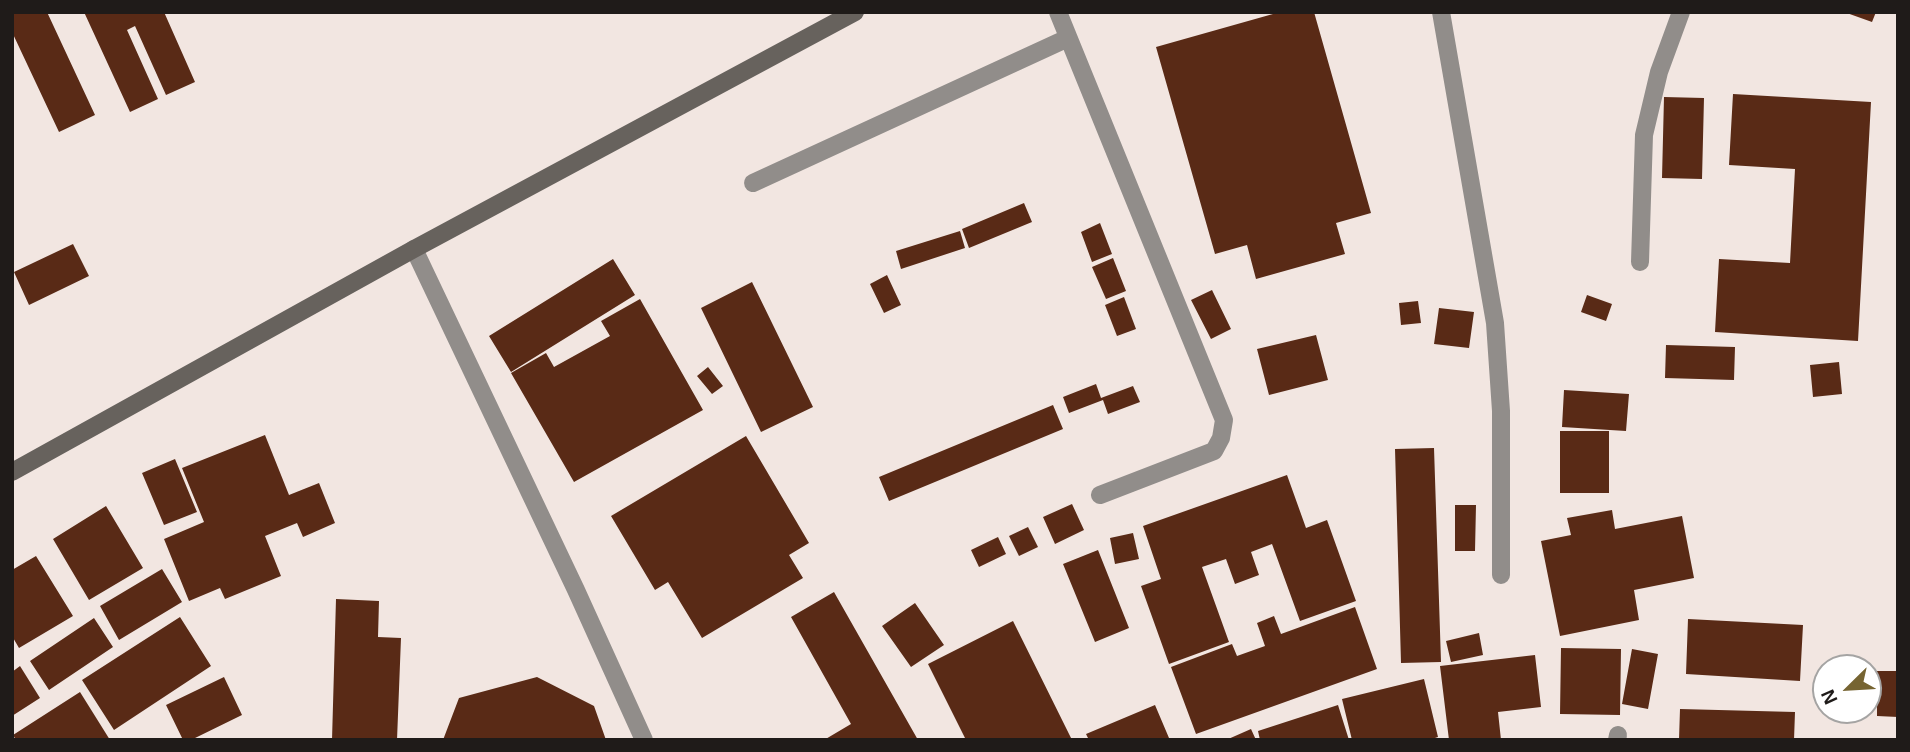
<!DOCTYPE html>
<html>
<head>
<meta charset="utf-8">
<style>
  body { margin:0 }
  #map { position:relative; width:1910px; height:752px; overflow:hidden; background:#f2e6e1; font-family:Arial,sans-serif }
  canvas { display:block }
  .frame { position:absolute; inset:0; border:14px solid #1f1b19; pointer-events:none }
  .north { position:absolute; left:1812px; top:654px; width:70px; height:70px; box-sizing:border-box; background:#fff; border:2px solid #a5a4a3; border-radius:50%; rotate:246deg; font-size:19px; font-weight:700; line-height:28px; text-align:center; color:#1f1b19 }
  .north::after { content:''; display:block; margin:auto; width:24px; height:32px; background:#766432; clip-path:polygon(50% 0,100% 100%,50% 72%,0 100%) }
</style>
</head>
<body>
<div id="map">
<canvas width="1910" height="752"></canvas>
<div class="frame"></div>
<div class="north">N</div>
</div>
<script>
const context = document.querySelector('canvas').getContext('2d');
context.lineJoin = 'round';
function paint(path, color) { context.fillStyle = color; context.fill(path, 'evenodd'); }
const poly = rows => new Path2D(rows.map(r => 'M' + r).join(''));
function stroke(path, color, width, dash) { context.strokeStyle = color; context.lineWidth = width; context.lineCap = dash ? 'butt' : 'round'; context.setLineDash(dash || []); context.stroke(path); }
const building = poly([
  [12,12,47,12,95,115,59,132,12,32],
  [84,12,164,12,195,82,166,95,135,26,127,30,158,99,130,112],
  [1280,12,1314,12,1371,213,1336,223,1345,254,1256,279,1247,245,1215,254,1156,47],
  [1844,12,1876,12,1872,22],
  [1733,94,1871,102,1858,341,1715,332,1719,259,1790,263,1795,169,1729,165],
  [1664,97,1704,98,1702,179,1662,178],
  [1024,203,1032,222,969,248,962,229],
  [1100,223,1112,254,1092,262,1081,232],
  [960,231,965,248,901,269,896,251],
  [73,244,89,276,29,305,14,272],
  [1113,258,1126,291,1106,299,1092,267],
  [613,259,635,295,511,372,489,336],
  [887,275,901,305,884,313,870,284],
  [752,282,813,407,761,432,701,308],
  [1212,290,1231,329,1211,339,1191,300],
  [1587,295,1612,304,1606,321,1581,312],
  [1124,297,1136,329,1117,336,1105,305],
  [640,299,703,410,574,482,511,373,546,353,554,367,610,336,601,321],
  [1418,301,1421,323,1401,325,1399,303],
  [1439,308,1474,312,1469,348,1434,344],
  [1316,335,1328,380,1269,395,1257,349],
  [1666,345,1735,347,1734,380,1665,378],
  [1839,362,1842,394,1813,397,1810,365],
  [708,367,723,386,712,394,697,376],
  [1096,384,1101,398,1133,386,1140,402,1108,414,1103,400,1069,413,1063,397],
  [1564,390,1629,394,1626,431,1562,427],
  [1053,405,1063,429,889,501,879,477],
  [1560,431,1609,431,1609,493,1560,493],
  [265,435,289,495,319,483,335,523,303,537,297,523,265,536,281,576,225,599,220,588,189,601,164,539,204,522,182,468],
  [746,436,809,543,789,555,803,578,702,638,668,582,655,590,611,516],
  [1434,448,1441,662,1401,663,1395,449],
  [175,459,197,512,164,525,142,473],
  [1287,475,1306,528,1327,520,1356,601,1300,621,1272,544,1251,552,1259,575,1235,584,1226,559,1202,567,1229,642,1169,664,1141,586,1161,579,1143,526],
  [1072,504,1084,530,1055,544,1043,517],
  [1455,505,1476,505,1475,551,1455,551],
  [106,506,143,568,89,600,53,539],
  [1612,510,1615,529,1682,516,1694,578,1634,590,1639,620,1560,636,1541,541,1571,535,1567,518],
  [1028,527,1038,547,1019,556,1009,536],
  [1133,533,1139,559,1115,564,1110,538],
  [998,537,1006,554,979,567,971,550],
  [1098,550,1129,628,1095,642,1063,564],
  [36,556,73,616,19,648,12,636,12,570],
  [162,569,182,602,119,640,100,606],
  [834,592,918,740,824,740,851,724,791,617],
  [336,599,379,601,378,637,401,638,397,740,332,740],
  [915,603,944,645,911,667,882,626],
  [1355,607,1377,669,1196,734,1171,667,1232,644,1237,656,1265,646,1257,623,1274,616,1281,634],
  [180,617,211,666,114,730,82,680],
  [94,618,113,647,49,690,30,661],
  [1688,619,1803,625,1800,681,1686,674],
  [1013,621,1072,740,966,740,928,664],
  [1479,633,1483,655,1451,662,1446,641],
  [1561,648,1621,649,1620,715,1560,714],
  [1632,649,1658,654,1648,709,1622,704],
  [1535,655,1541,707,1498,712,1501,740,1449,740,1440,666],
  [20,666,40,698,12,716,12,672],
  [1877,671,1898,671,1898,717,1877,716],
  [224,677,242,715,191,740,183,740,166,705],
  [537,677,594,706,606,740,443,740,459,698],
  [1424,679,1438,737,1429,740,1352,740,1342,699],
  [80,692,110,740,16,740,13,735],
  [1155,705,1169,738,1163,740,1089,740,1086,734],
  [1338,705,1349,740,1260,740,1258,731],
  [1680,709,1795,712,1794,740,1679,740],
  [1251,729,1256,740,1226,740]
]);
const service = poly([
  [1058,12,1224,420,1221,438,1214,451,1100,495],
  [1441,12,1495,323,1501,411,1501,575],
  [753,183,1068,38],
  [1640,262,1644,135,1659,72,1681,12]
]);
const minor = poly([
  [414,249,576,590,644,740],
  [1617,740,1618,735]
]);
const secondary = poly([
  [12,472,414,249,855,12]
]);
paint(building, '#592a16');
stroke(service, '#918d8a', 18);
stroke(minor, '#918d8a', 18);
stroke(secondary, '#67625d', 18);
</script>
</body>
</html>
